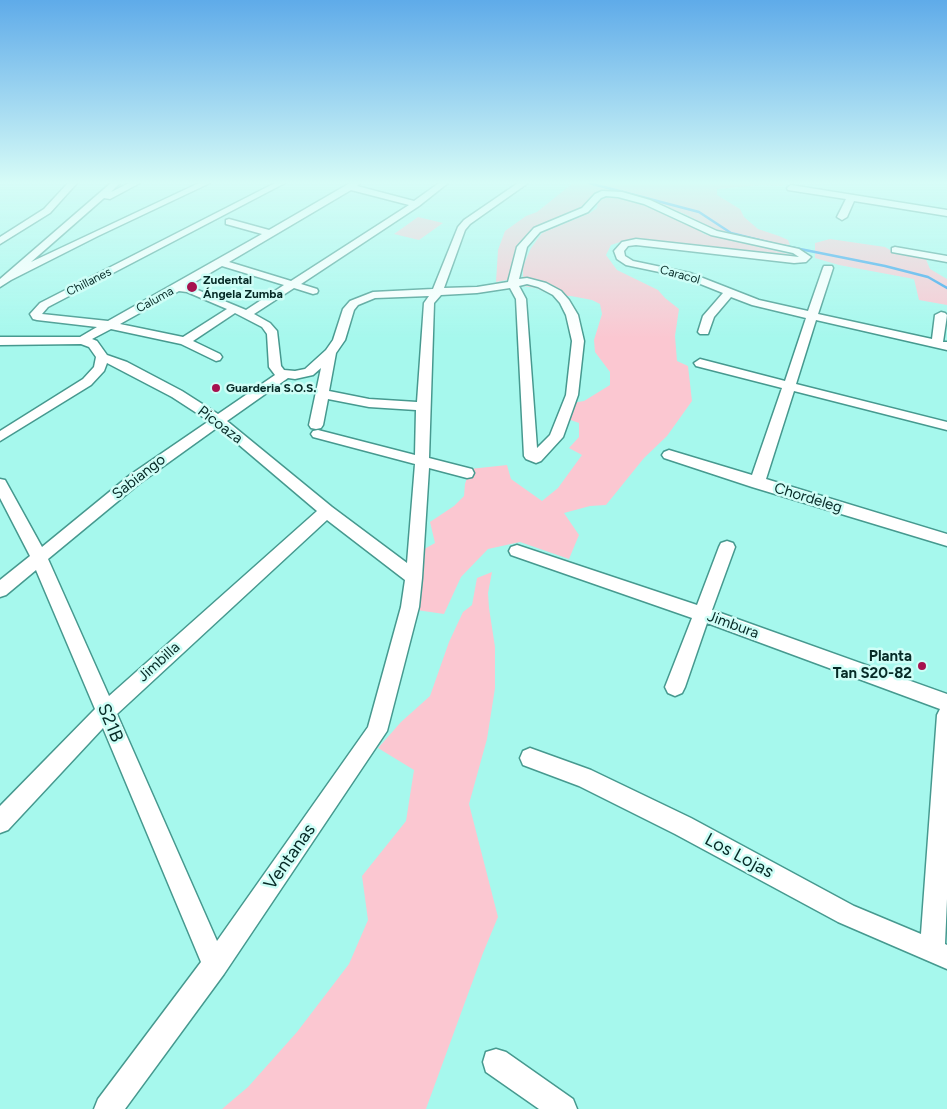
<!DOCTYPE html>
<html>
<head>
<meta charset="utf-8">
<style>
  body { margin:0 }
  canvas { display:block; background:#a6f8ed }
</style>
</head>
<body>
<canvas width="947" height="1109"></canvas>
<script>
const context = document.querySelector('canvas').getContext('2d');
context.lineJoin = 'round';
function paint(path, color) { context.fillStyle = color; context.fill(path, 'evenodd'); }
const poly = rows => new Path2D(rows.map(r => 'M' + r).join(''));
function stroke(path, color, width, dash) { context.strokeStyle = color; context.lineWidth = width; context.lineCap = dash ? 'butt' : 'round'; context.setLineDash(dash || []); context.stroke(path); }
function write(font, color, halo, rows, align = 'center') {
  context.font = font + ' Figtree,sans-serif'; context.lineWidth = 5; context.setLineDash([]); context.textBaseline = 'middle'; context.strokeStyle = halo; context.fillStyle = color; for (const [text, x, y, turn = 0] of rows) {
    context.save(); context.translate(x, y); context.rotate((+turn || 0) * Math.PI / 180); context.textAlign = isNaN(turn) ? turn : align; if (halo) context.strokeText(text, 0, 0); context.fillText(text, 0, 0); context.restore();
  }
}
const green = poly([
  [573,183,788,183,781,186,761,185,717,189,717,195,740,209,744,217,758,229,779,236,788,240,790,245,759,242,719,233,687,215,652,201,607,190,596,193,585,207,534,228,519,243,515,260,507,280,496,282,498,250,505,231,526,216,537,212],
  [606,198,618,198,657,209,693,226,704,234,797,256,795,258,650,240,626,240,611,245,606,255,617,270,658,290,665,298,679,309,675,336,677,361,688,366,692,401,667,436,644,458,606,505,590,506,564,513,579,535,569,559,520,542,488,549,461,577,444,614,410,609,412,556,435,543,430,522,454,506,464,496,465,484,470,469,507,465,511,479,542,501,558,488,582,455,569,448,579,437,579,423,565,418,572,403,584,401,610,385,610,372,595,352,594,340,602,314,600,304,592,300,571,296,553,296,536,288,523,286,523,266,531,248,542,233,590,213,597,208,598,201],
  [418,217,443,223,419,240,394,234],
  [830,239,885,247,892,251,925,257,930,269,947,279,947,305,919,300,914,279,839,265,815,258,815,243],
  [492,572,488,593,489,608,495,647,495,688,487,739,469,804,498,917,483,953,427,1106,426,1109,222,1109,248,1087,297,1032,349,964,368,920,362,876,406,821,414,770,378,748,401,722,430,696,449,642,463,612,472,605,477,578]
]);
const stream = poly([
  [589,183,699,212,731,233,775,244],
  [785,246,885,266,928,277,947,288]
]);
const minor = poly([
  [68,183,77,183,50,213,0,244,0,237,44,209,68,183],
  [111,183,120,183,111,192,129,183,140,183,110,199,104,198,31,262,199,183,210,183,98,236,11,280,0,287,0,279,111,183],
  [275,183,285,183,48,307,42,314,108,321,262,234,226,224,226,220,229,219,269,230,350,183,360,183,357,186,414,201,439,183,448,183,419,206,301,284,317,289,318,291,317,293,313,294,294,288,254,314,270,323,277,331,281,366,284,370,295,371,305,369,326,350,333,340,343,309,350,301,373,292,433,289,458,227,464,220,518,183,528,183,470,224,465,230,444,288,477,287,508,282,517,247,534,228,582,208,595,194,602,191,622,192,650,200,717,231,799,249,811,257,806,262,794,263,636,245,628,246,624,251,625,256,633,261,690,273,759,300,808,311,823,268,824,266,832,266,833,268,818,314,932,339,935,315,941,312,945,313,947,315,943,342,947,342,947,350,816,320,796,384,947,422,947,430,794,391,766,479,947,534,947,546,752,487,664,458,662,455,664,452,669,450,752,475,782,388,696,366,694,363,700,359,785,381,806,318,752,305,731,297,714,317,708,334,700,334,698,332,703,316,723,293,683,277,626,265,617,259,614,251,622,242,636,239,799,257,793,253,711,235,644,204,618,197,606,196,601,198,588,212,540,232,527,247,519,279,527,278,546,283,561,291,569,300,578,315,584,341,578,395,563,437,541,461,536,463,526,459,524,456,516,299,510,288,477,293,441,295,434,303,429,458,472,469,474,473,472,477,467,478,429,468,422,578,419,607,387,731,224,974,125,1109,94,1109,98,1099,201,962,103,728,8,830,0,833,0,806,95,709,36,570,6,595,0,597,0,580,30,556,0,498,0,479,5,480,42,547,130,475,209,421,172,397,107,363,104,371,91,385,0,441,0,431,83,379,94,367,96,357,89,347,81,344,0,345,0,337,80,337,97,327,37,320,33,319,30,314,40,303,275,183],
  [351,190,409,205,291,281,229,262,351,190],
  [222,266,284,285,246,310,188,286,222,266],
  [527,284,538,287,553,295,560,303,566,315,572,341,566,395,550,435,537,448,526,299,519,286,527,284],
  [179,291,187,292,227,309,183,337,120,324,179,291],
  [429,296,424,303,417,402,369,399,329,391,336,353,345,340,354,310,358,305,375,298,429,296],
  [235,313,262,327,267,334,269,367,275,375,218,414,182,391,127,362,107,355,97,341,92,339,111,329,181,344,216,361,220,360,222,357,220,354,193,341,235,313],
  [321,368,309,425,311,428,316,429,321,428,323,425,328,399,369,407,416,410,415,455,318,430,313,431,311,434,313,437,415,464,407,563,332,507,227,421,288,378,295,379,313,375,321,368],
  [218,427,317,511,109,696,48,559,140,483,218,427],
  [327,520,405,580,401,607,368,727,217,941,117,714,327,520],
  [791,185,947,210,947,216,854,201,847,217,842,220,837,217,846,199,788,190,787,188,791,185],
  [895,247,947,256,947,262,892,252,892,248,895,247],
  [727,541,733,543,735,547,712,610,947,694,947,899,945,944,947,945,947,969,838,922,675,834,579,786,523,765,520,758,523,751,530,748,591,770,691,818,854,906,921,934,937,715,940,709,707,623,685,687,682,693,675,696,668,693,665,687,692,618,511,555,509,551,511,547,517,545,697,605,719,547,721,543,727,541],
  [496,1049,506,1052,573,1099,577,1109,539,1109,486,1072,483,1062,486,1052,496,1049]
]);
const markers = [
  [192,287,6,"#a6124e"],
  [216,388,5,"#a6124e"],
  [922,666,5,"#a6124e"]
];
const farStreetnames = [
  ["Caracol",680,275,15],
  ["Chillanes",89,282,-27],
  ["Caluma",155,300,-29]
];
const farPoinames = [
  ["Zudental",203,280],
  ["Ángela Zumba",203,294],
  ["Guarderia S.O.S.",226,388]
];
const streetNames = [
  ["Picoaza",220,425,37],
  ["Sabiango",139,477,-38],
  ["Chordeleg",808,498,17],
  ["Jimbura",733,625,20],
  ["Jimbilla",159,662,-42]
];
const poiNames = [
  ["Planta",912,657],
  ["Tan S20-82",912,674]
];
const nearStreetnames = [
  ["S21B",110,723,67],
  ["Los Lojas",739,856,28],
  ["Ventanas",290,857,-55]
];
paint(green, '#fbc7d1');
stroke(stream, '#329dea', 2.5);
stroke(minor, '#46998f', 3);
paint(minor, '#fff');
const sky = context.createLinearGradient(0, 0, 0, 338);
sky.addColorStop(0, '#5fabe9');
sky.addColorStop(0.54, '#d7fcf7');
sky.addColorStop(1, '#d7fcf700');
context.fillStyle = sky;
context.fillRect(0, 0, 947, 338);
for (const [x, y, r, color] of markers) { const dot = new Path2D(); dot.arc(x, y, r, 0, 2 * Math.PI); context.fillStyle = color; context.fill(dot); stroke(dot, '#cffef7', 2); }
write('12px', '#062a26', '#cffef7', farStreetnames);
write('bold 12px', '#062a26', '#cffef7', farPoinames, 'left');
write('15px', '#062a26', '#cffef7', streetNames);
write('bold 15px', '#062a26', '#cffef7', poiNames, 'right');
write('18px', '#062a26', '#cffef7', nearStreetnames);
</script>
</body>
</html>
